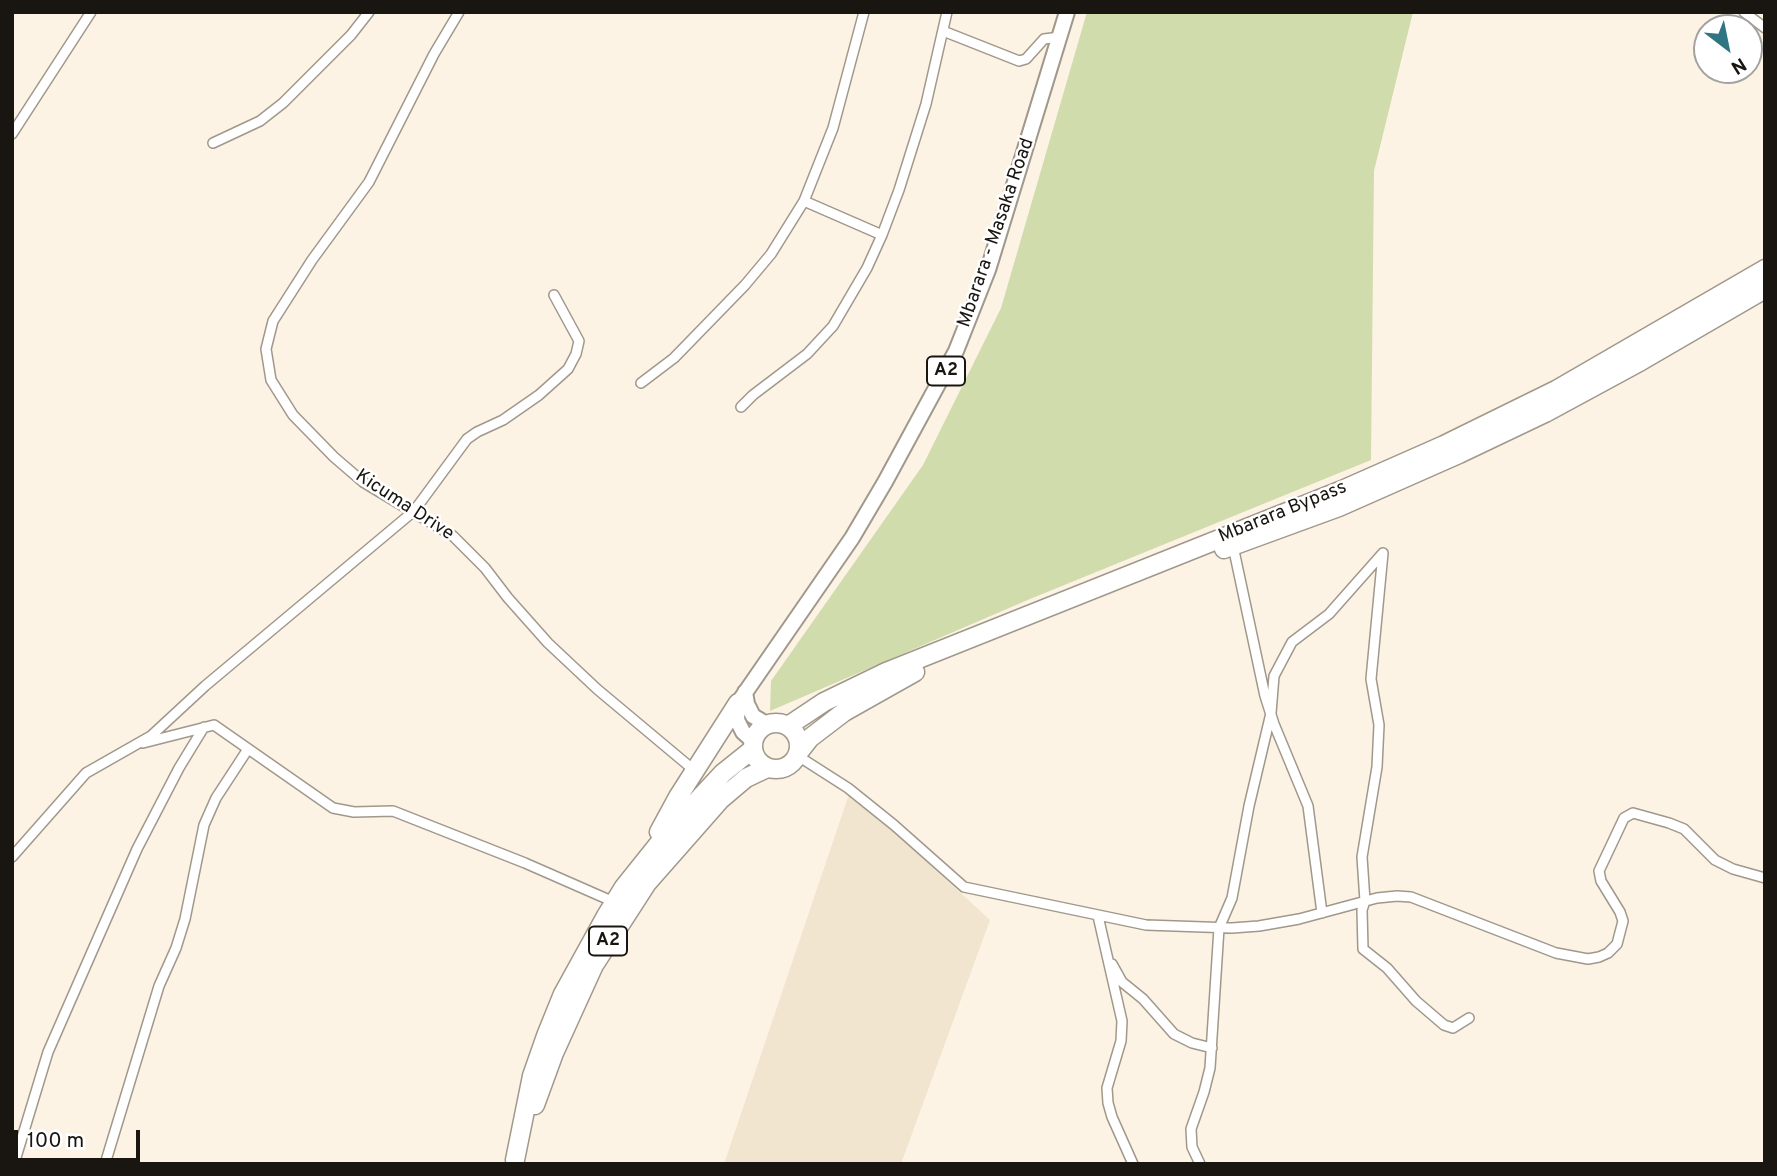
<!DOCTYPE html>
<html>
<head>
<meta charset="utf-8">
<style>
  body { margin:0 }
  #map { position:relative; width:1777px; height:1176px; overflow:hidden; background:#fcf3e5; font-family:Overpass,sans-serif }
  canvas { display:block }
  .frame { position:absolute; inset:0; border:14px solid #191611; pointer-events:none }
  .north { position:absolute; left:1693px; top:14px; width:70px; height:70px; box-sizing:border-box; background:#fff; border:2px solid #a3a2a0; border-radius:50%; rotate:148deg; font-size:19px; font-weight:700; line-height:28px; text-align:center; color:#191611 }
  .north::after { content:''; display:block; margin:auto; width:24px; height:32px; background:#307583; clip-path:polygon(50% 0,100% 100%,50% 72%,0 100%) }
  .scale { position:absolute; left:14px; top:1130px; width:126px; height:32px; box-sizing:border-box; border:4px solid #191611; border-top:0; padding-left:9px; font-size:21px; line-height:24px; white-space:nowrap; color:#191611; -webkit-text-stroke:5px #fff; paint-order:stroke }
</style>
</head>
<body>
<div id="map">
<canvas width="1777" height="1176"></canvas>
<div class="frame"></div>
<div class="north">N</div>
<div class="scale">100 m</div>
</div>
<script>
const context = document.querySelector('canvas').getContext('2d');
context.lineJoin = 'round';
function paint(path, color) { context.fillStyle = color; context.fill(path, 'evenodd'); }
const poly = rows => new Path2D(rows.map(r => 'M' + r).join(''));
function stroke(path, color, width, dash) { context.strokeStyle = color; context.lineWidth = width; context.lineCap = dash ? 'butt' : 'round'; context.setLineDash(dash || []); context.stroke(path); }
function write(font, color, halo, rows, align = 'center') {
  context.font = font + ' Overpass,sans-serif'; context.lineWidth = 5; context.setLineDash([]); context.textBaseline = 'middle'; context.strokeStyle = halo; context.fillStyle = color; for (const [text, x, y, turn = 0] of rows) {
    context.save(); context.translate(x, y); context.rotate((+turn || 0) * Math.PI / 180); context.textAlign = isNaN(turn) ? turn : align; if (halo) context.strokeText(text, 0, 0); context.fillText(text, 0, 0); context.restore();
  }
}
const built = poly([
  [850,791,990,920,901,1164,724,1164]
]);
const green = poly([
  [1087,12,1413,12,1374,171,1371,460,1030,599,770,711,771,681,923,465,1001,308]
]);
const street = poly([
  [459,12,434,54,369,182,312,260,273,321,266,349,271,380,293,415,334,457,363,482,453,536,485,568,508,598,548,643,597,689,695,771],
  [1744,12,1765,28],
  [943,31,1019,61,1026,59,1044,39,1060,37],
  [12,134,91,12],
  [213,143,260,121,283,103,351,35,369,12],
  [804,201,882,235],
  [641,383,674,358,745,285,771,254,804,201,833,128,864,12],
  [741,407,753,395,807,354,833,326,867,268,882,235,899,190,926,104,947,12],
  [1233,546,1265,696,1274,724,1308,806,1322,913],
  [1383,553,1371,679,1379,725,1377,767,1362,857,1365,901,1362,910,1363,949,1387,968,1416,1001,1444,1025,1453,1028,1469,1018],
  [143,743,214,725,333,808,354,812,393,811,525,863,614,902],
  [798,756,848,788,894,825,964,887,1146,925,1232,928,1259,926,1299,919,1377,898,1397,896,1411,897,1556,953,1588,959,1599,957,1608,953,1617,944,1623,921,1620,912,1601,881,1599,871,1624,818,1633,813,1669,823,1684,829,1715,860,1733,869,1765,878],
  [12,857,86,773,151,736,205,686,414,511,467,439,477,432,503,420,539,395,568,369,576,354,579,341,554,295],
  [1098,916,1122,1021,1121,1041,1107,1088,1108,1103,1112,1117,1133,1164],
  [1112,964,1122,982,1143,999,1174,1034,1192,1043,1212,1048],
  [14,1164,48,1052,137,849,179,768,204,727],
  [105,1164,159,986,176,948,185,919,204,825,216,798,248,749],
  [1200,1164,1192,1147,1191,1129,1204,1092,1210,1068,1219,928,1232,898,1249,806,1271,713,1274,676,1292,642,1329,614,1383,553]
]);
const primary = poly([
  [745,692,747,704,753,716,768,725],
  [753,741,743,732,737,720,738,703,852,538,885,482,956,351,988,270,1067,12]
]);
const highway = poly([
  [1224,549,1339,507,1459,454,1545,413,1641,361,1765,289],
  '753 746a23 23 0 1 1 46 0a23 23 0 1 1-46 0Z',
  [788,726,824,702,886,672,1342,490,1444,445,1556,390,1765,269],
  [799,752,810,738,844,712,915,672],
  [659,832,678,797,738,703],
  [535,1105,554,1053,594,965,647,883,720,800,746,778,767,768],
  [515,1160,532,1076,546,1036,563,994,606,916,624,887,668,832,723,773,753,749]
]);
const shields = [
  [946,371,38],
  [608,941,38]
];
const shieldNames = [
  ["A2",946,371],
  ["A2",608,941]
];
const streetNames = [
  ["Mbarara - Masaka Road",997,233,-71],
  ["Kicuma Drive",404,506,33],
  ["Mbarara Bypass",1283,513,-22]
];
paint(built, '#f2e5d0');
paint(green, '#d1dcad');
stroke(street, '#a0988b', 12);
stroke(primary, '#a0988b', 18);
stroke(highway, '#a0988b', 21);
stroke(street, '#fff', 9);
stroke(primary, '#fff', 14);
stroke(highway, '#fff', 18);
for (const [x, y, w] of shields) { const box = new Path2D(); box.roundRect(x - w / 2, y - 14.5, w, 29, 5); context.fillStyle = '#fff'; context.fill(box); stroke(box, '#191611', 2); }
write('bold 18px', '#191611', null, shieldNames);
write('19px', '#191611', '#fff', streetNames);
</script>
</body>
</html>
